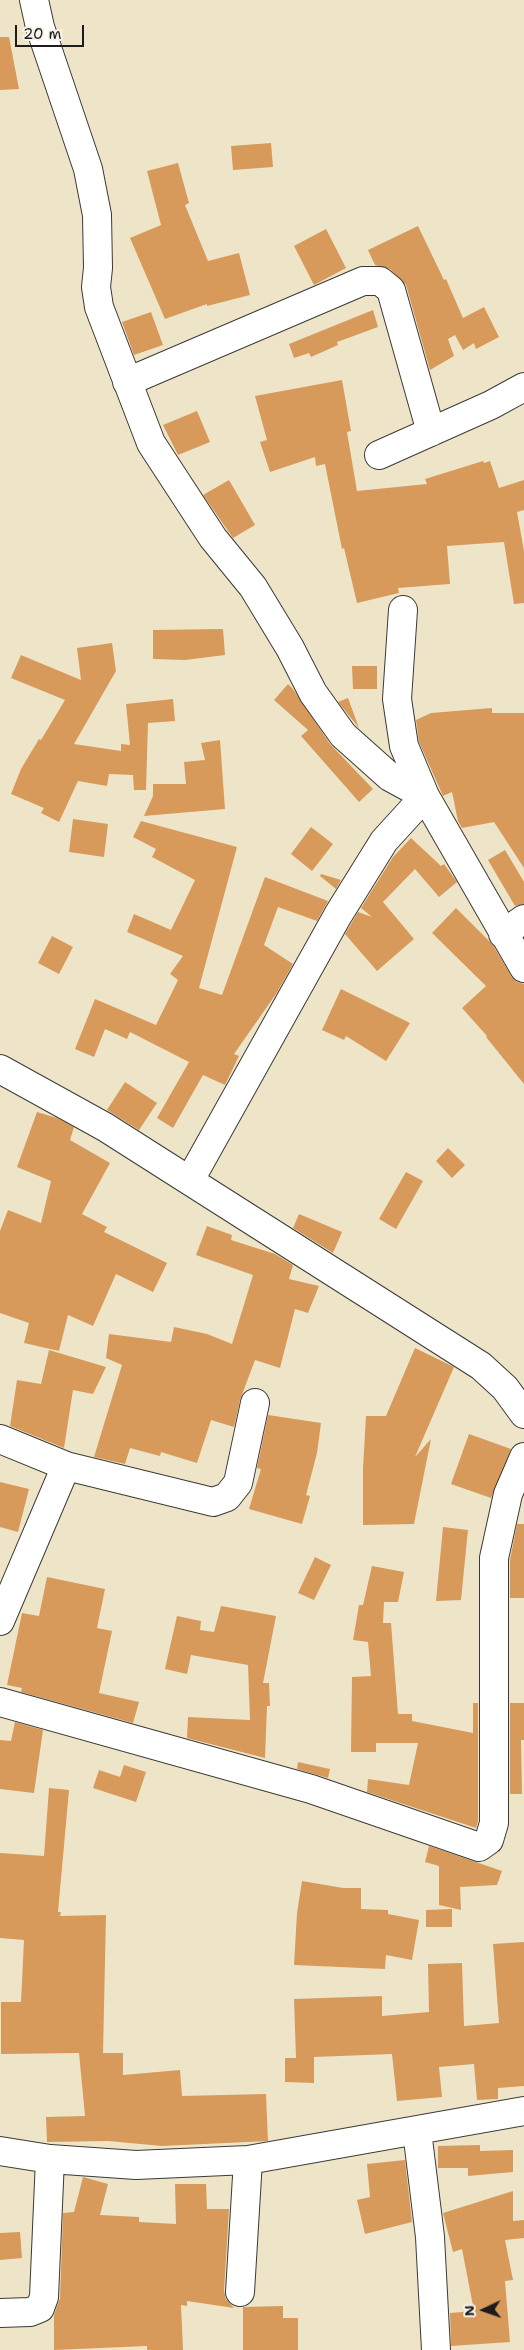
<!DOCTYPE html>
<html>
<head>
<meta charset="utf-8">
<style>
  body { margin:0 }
  #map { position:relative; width:524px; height:2350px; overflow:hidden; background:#eee5c9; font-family:"Shantell Sans",sans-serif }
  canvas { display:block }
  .north { position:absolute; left:459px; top:2285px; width:50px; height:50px; -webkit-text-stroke:4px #f7f3e8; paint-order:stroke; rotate:267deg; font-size:14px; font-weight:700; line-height:20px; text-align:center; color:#1c1c1c }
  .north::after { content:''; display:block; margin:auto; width:18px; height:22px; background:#1c1c1c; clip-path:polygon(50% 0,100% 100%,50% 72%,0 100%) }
  .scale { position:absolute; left:15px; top:25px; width:69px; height:22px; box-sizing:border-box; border:2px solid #1c1c1c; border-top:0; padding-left:6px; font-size:15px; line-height:18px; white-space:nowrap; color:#1c1c1c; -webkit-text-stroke:4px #f7f3e8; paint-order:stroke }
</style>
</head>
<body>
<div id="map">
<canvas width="524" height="2350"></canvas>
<div class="north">N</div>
<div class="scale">20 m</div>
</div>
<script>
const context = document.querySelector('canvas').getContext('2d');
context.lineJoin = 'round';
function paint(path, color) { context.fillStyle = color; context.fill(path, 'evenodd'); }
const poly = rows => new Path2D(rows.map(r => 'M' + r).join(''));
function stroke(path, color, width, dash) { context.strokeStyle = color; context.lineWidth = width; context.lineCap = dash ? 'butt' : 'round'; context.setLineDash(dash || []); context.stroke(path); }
const building = poly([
  [0,37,9,37,19,89,0,90],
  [271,143,273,167,233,170,231,146],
  [178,163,189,203,185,205,208,261,239,253,250,295,207,306,207,304,165,319,130,238,161,225,147,171],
  [418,226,444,280,446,279,463,318,484,307,499,337,476,349,474,343,463,350,455,335,448,339,454,356,430,370,406,285,390,269,375,265,368,250],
  [326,229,346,268,314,285,294,246],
  [373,310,378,327,337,342,338,345,311,357,309,353,294,358,289,344],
  [151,312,163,345,134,355,122,322],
  [342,380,351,431,347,432,357,491,427,484,425,479,483,461,484,463,490,461,499,488,524,480,524,510,517,512,524,551,524,603,514,604,504,542,447,546,450,584,398,588,399,593,357,603,344,548,342,549,325,464,316,466,315,457,270,472,260,442,267,440,255,396],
  [197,411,210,442,178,455,163,425],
  [229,480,255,525,233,538,203,495],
  [223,629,225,655,185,660,153,659,153,630],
  [112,643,116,671,74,744,121,751,121,744,130,745,126,704,173,699,175,721,148,723,146,790,134,790,133,775,109,774,107,786,78,781,59,822,41,813,44,808,11,794,21,769,39,739,41,740,65,700,11,678,21,655,81,680,77,648],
  [352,666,377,666,377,689,353,689],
  [288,684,293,689,330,744,373,789,359,802,301,736,308,730,274,700],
  [348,698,359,728,338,702],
  [492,708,492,713,524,713,524,868,494,822,462,828,458,821,452,792,443,796,419,742,416,720,431,713],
  [220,740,225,809,144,816,153,796,153,784,186,784,184,762,205,760,201,743],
  [73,819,108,824,104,857,69,852],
  [141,821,237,847,199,988,222,995,265,877,328,901,317,921,278,907,264,945,293,964,276,994,234,1054,239,1056,225,1085,203,1075,173,1128,157,1118,189,1062,130,1032,127,1039,105,1029,94,1057,75,1049,95,999,156,1025,178,980,170,974,183,956,127,932,134,914,171,930,195,880,152,857,156,849,133,837],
  [311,827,333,844,312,871,291,854],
  [411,838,441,866,444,864,457,882,439,897,415,869,383,902,414,939,377,971,345,934,358,912,372,917,361,908,393,857],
  [505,850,524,882,524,904,515,906,488,860],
  [321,874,341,880,336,889,320,876],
  [456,908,493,945,511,976,517,982,524,984,524,1084,486,1037,487,1036,462,1008,486,986,432,933],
  [52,936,73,947,59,974,38,963],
  [341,989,410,1023,386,1061,346,1036,344,1040,322,1030],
  [125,1082,157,1103,139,1130,107,1110],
  [37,1112,57,1118,74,1127,70,1140,110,1163,82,1214,107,1227,104,1232,167,1263,153,1292,116,1274,93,1326,68,1315,59,1351,24,1343,29,1323,0,1313,0,1231,8,1210,41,1223,51,1181,17,1167],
  [448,1148,465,1165,452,1178,436,1161],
  [406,1172,423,1181,396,1229,379,1219],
  [299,1214,342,1232,333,1253,293,1228],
  [207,1226,232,1235,231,1240,275,1254,293,1265,289,1279,319,1286,308,1313,295,1309,280,1368,255,1360,240,1400,234,1427,211,1420,197,1463,161,1452,160,1456,130,1448,125,1464,94,1457,122,1365,106,1358,109,1334,171,1342,174,1327,207,1334,232,1344,253,1275,196,1255],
  [415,1348,454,1367,415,1457,431,1439,414,1524,363,1525,363,1468,366,1416,386,1416],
  [49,1350,106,1367,93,1394,73,1390,64,1448,10,1426,17,1380,41,1384],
  [268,1415,321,1423,317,1453,306,1495,310,1496,302,1524,249,1509,261,1469,257,1468],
  [469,1434,511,1449,491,1498,451,1484],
  [0,1482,29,1489,18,1532,0,1527],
  [517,1524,524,1524,524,1598,510,1598,510,1560],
  [443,1527,468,1530,461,1600,436,1601],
  [315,1557,331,1565,314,1600,298,1593],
  [372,1566,404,1572,398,1602,384,1602,383,1623,391,1623,398,1714,412,1714,412,1721,473,1733,473,1703,478,1703,478,1821,476,1828,367,1792,368,1779,409,1785,418,1743,376,1743,376,1752,351,1752,352,1677,371,1676,368,1642,353,1640,359,1605,363,1605],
  [47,1577,105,1589,97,1628,112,1631,99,1693,139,1702,133,1723,21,1692,22,1688,7,1685,22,1613,39,1616],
  [221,1606,276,1616,263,1683,269,1683,270,1706,267,1706,265,1758,187,1738,188,1717,250,1720,248,1665,191,1655,187,1674,165,1669,177,1616,201,1621,200,1630,214,1632],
  [510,1703,524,1703,524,1740,521,1740,522,1794,510,1794],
  [15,1722,43,1730,34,1793,0,1789,0,1740,11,1741],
  [298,1762,330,1769,328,1778,297,1769],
  [124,1765,146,1772,136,1802,93,1788,99,1770,120,1777],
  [49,1788,69,1790,58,1912,61,1912,60,1916,106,1915,103,2053,123,2053,123,2075,180,2070,182,2096,266,2094,268,2141,162,2146,108,2141,47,2142,46,2117,85,2116,79,2053,1,2054,1,2002,21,2002,24,1940,0,1938,0,1853,44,1856],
  [429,1846,502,1871,497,1885,460,1887,461,1910,439,1905,439,1866,425,1862],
  [302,1881,343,1888,361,1888,361,1909,388,1910,388,1914,419,1920,412,1960,386,1955,385,1969,294,1965,297,1913],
  [452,1909,452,1927,426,1927,426,1910],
  [524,1942,524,2086,498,2088,498,2099,477,2100,474,2064,439,2067,442,2097,397,2101,392,2054,314,2057,314,2083,285,2082,285,2058,296,2058,294,1999,382,1996,382,2016,429,2012,428,1964,462,1963,464,2026,499,2023,493,1944],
  [480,2145,480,2151,513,2150,513,2172,468,2176,468,2168,438,2168,438,2146],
  [405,2160,412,2222,365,2234,357,2200,370,2197,367,2164],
  [83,2177,108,2184,100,2215,139,2217,139,2222,176,2224,175,2184,206,2184,207,2209,229,2209,224,2291,226,2299,234,2308,187,2301,187,2306,181,2305,183,2350,147,2350,147,2346,54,2350,54,2315,60,2298,63,2213,74,2212],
  [513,2191,513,2221,524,2220,524,2238,505,2240,513,2280,505,2281,510,2342,451,2346,450,2313,474,2311,462,2249,453,2252,443,2213],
  [20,2232,22,2258,0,2260,0,2233],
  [283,2306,283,2318,298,2318,298,2350,243,2350,243,2307]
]);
const minor = poly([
  [34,0,40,27,88,169,97,215,98,268,96,287,99,307,151,443,213,538,253,587,290,648,313,693,343,735,390,777,425,796],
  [127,382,363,281,380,281,391,290,431,432],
  [379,455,491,405,524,387],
  [403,610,397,699,404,746,425,796,524,968],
  [503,934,524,919],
  [0,1069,105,1127,481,1366,505,1388,524,1414],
  [190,1180,338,915,384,841,425,796],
  [0,1439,66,1466,213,1502,227,1497,238,1483,255,1403],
  [0,1621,66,1466],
  [0,1702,311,1789,479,1847,489,1840,494,1823,494,1558,508,1494,524,1457],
  [417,2131,430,2237,436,2350],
  [0,2151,50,2159,136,2165,248,2160,524,2111],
  [240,2292,248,2160],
  [0,2313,30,2312,40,2308,44,2297,50,2159]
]);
paint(building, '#d79a5b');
stroke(minor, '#3c3a36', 30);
stroke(minor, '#fff', 28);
</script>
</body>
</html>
